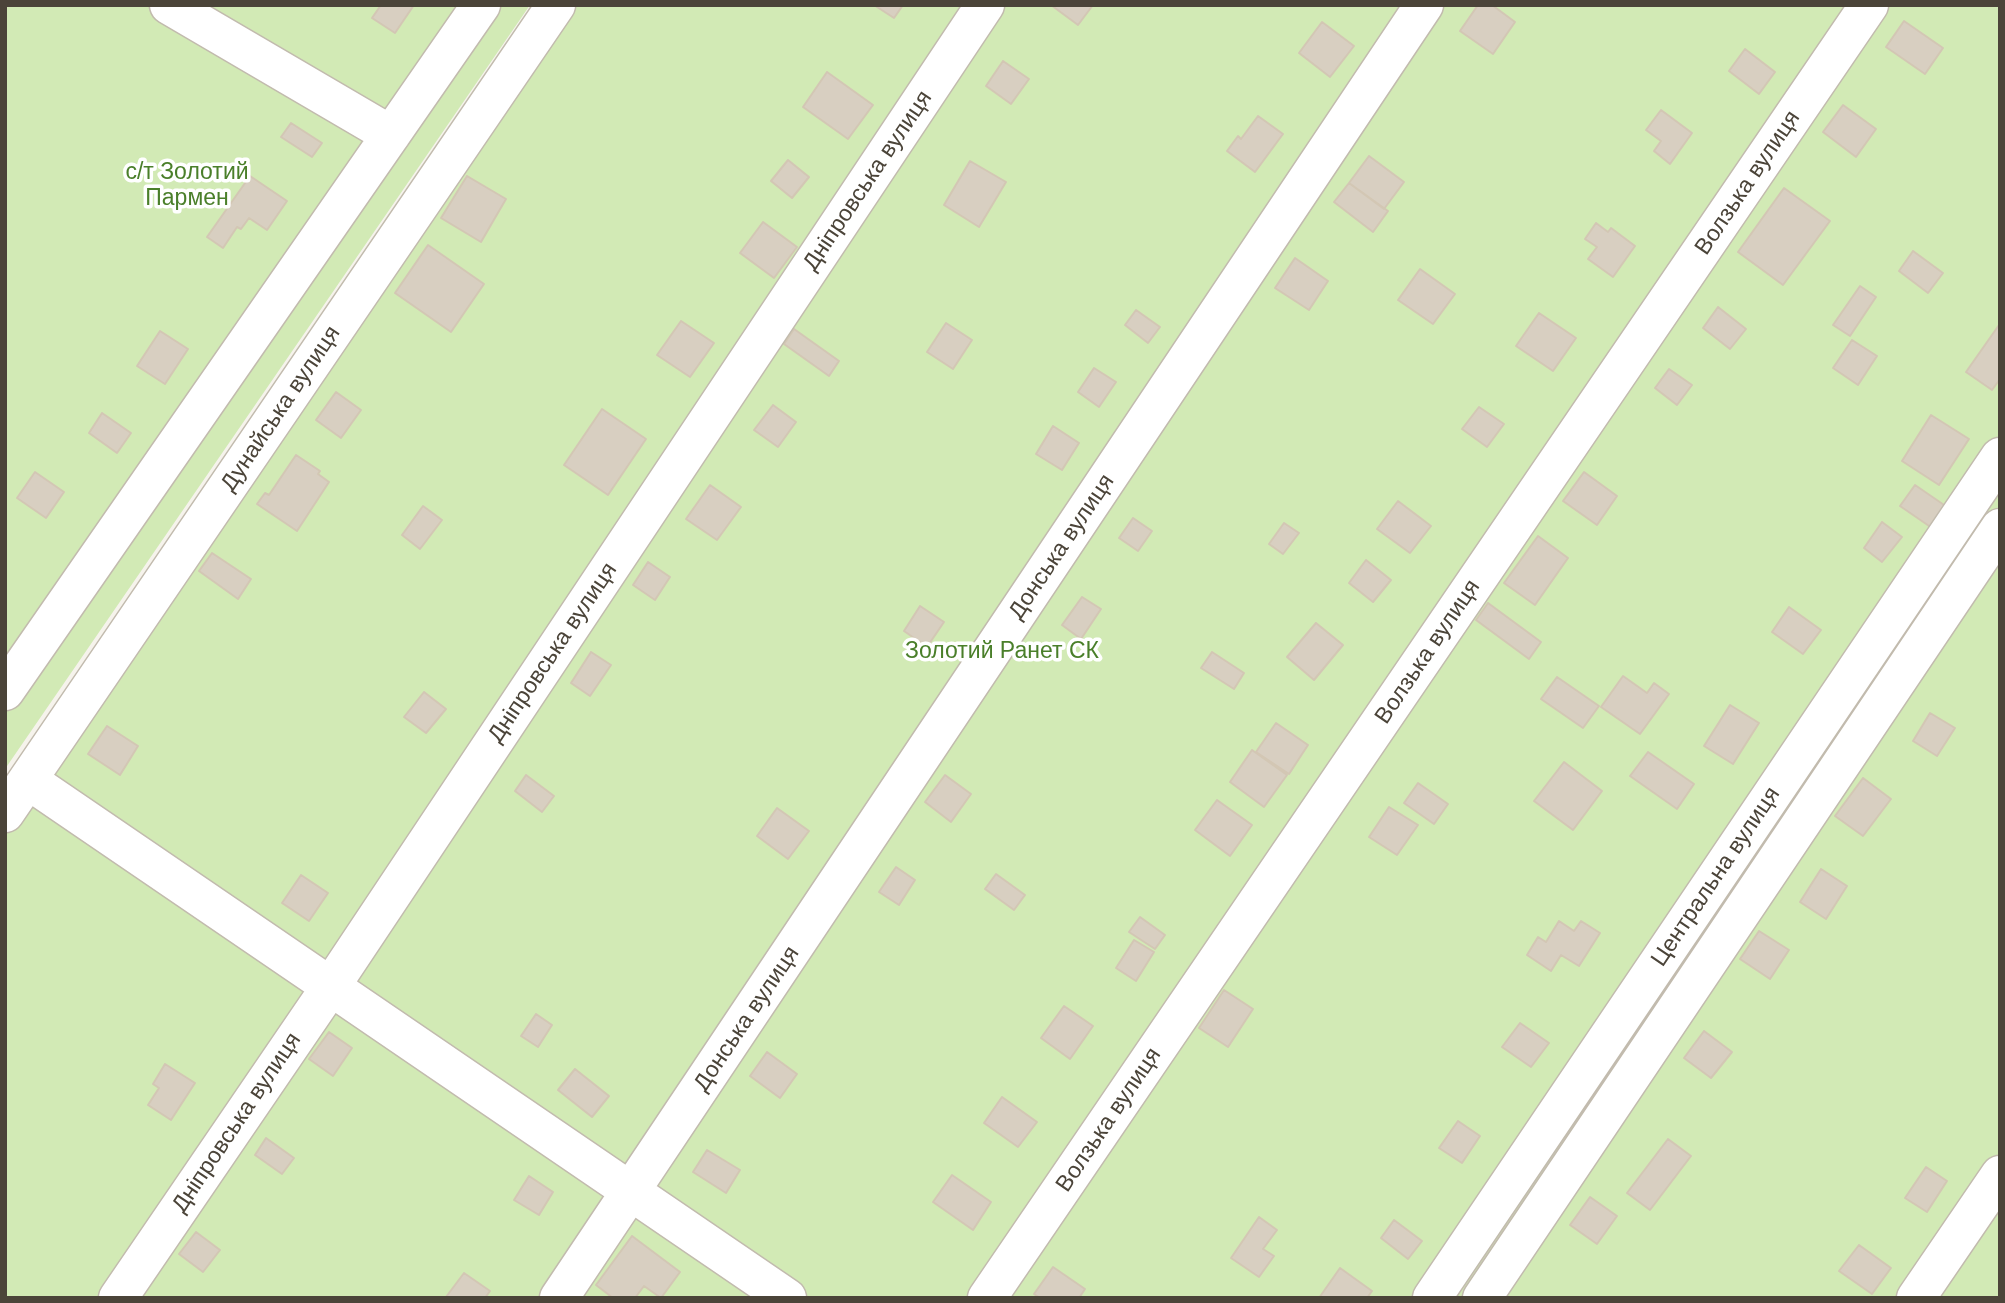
<!DOCTYPE html>
<html>
<head>
<meta charset="utf-8">
<style>
  body { margin:0 }
  #map { position:relative; width:2005px; height:1303px; overflow:hidden; background:#f6f3ec; font-family:Helvetica,sans-serif }
  canvas { display:block }
  .frame { position:absolute; inset:0; border:7px solid #4b4439; pointer-events:none }
</style>
</head>
<body>
<div id="map">
<canvas width="2005" height="1303"></canvas>
<div class="frame"></div>
</div>
<script>
const context = document.querySelector('canvas').getContext('2d');
context.lineJoin = 'round';
function paint(path, color) { context.fillStyle = color; context.fill(path, 'evenodd'); }
const poly = rows => new Path2D(rows.map(r => 'M' + r).join(''));
function stroke(path, color, width, dash) { context.strokeStyle = color; context.lineWidth = width; context.lineCap = dash ? 'butt' : 'round'; context.setLineDash(dash || []); context.stroke(path); }
function write(font, color, halo, rows, align = 'center') {
  context.font = font + ' Helvetica,sans-serif'; context.lineWidth = 7; context.setLineDash([]); context.textBaseline = 'middle'; context.strokeStyle = halo; context.fillStyle = color; for (const [text, x, y, turn = 0] of rows) {
    context.save(); context.translate(x, y); context.rotate((+turn || 0) * Math.PI / 180); context.textAlign = isNaN(turn) ? turn : align; if (halo) context.strokeText(text, 0, 0); context.fillText(text, 0, 0); context.restore();
  }
}
const green = poly([
  [5,5,530,5,5,769],
  [544,5,2000,5,2000,1298,5,1298,5,787]
]);
const building = poly([
  [381,5,414,5,395,33,372,18,381,5],
  [874,5,903,5,894,18,874,5],
  [1051,5,1093,5,1078,25,1051,5],
  [1478,5,1492,5,1515,22,1493,54,1460,31,1478,5],
  [1904,21,1943,48,1925,74,1886,47,1904,21],
  [1322,22,1354,46,1330,77,1299,53,1322,22],
  [1745,49,1775,72,1759,94,1729,71,1745,49],
  [1003,61,1029,79,1011,104,986,86,1003,61],
  [827,72,873,105,848,139,803,107,827,72],
  [1843,105,1876,129,1856,157,1823,132,1843,105],
  [1661,110,1692,133,1670,164,1654,151,1661,141,1646,130,1661,110],
  [1258,116,1283,134,1255,172,1227,151,1238,136,1241,139,1258,116],
  [291,123,322,143,312,157,281,137,291,123],
  [1369,156,1404,182,1384,209,1349,183,1369,156],
  [788,160,809,177,792,198,771,181,788,160],
  [970,161,1006,182,979,227,944,205,970,161],
  [250,176,287,201,267,230,249,218,241,229,237,227,223,248,207,237,250,176],
  [467,176,506,199,481,242,441,218,467,176],
  [1349,183,1388,211,1373,232,1334,202,1349,183],
  [1784,188,1830,221,1783,285,1738,252,1784,188],
  [763,222,797,247,774,278,740,253,763,222],
  [1596,223,1608,232,1611,228,1635,246,1613,277,1588,259,1597,247,1585,239,1596,223],
  [428,245,484,284,451,332,395,293,428,245],
  [1913,251,1943,273,1928,293,1899,271,1913,251],
  [1295,258,1328,281,1309,310,1275,288,1295,258],
  [1420,269,1455,294,1433,324,1398,300,1420,269],
  [1860,286,1876,297,1850,336,1833,325,1860,286],
  [1718,307,1746,329,1730,349,1703,328,1718,307],
  [1136,310,1160,327,1148,343,1125,325,1136,310],
  [1539,313,1576,338,1553,371,1516,346,1539,313],
  [681,321,714,343,690,377,657,355,681,321],
  [946,323,972,340,953,369,927,352,946,323],
  [1999,325,2000,379,1992,390,1966,372,1999,325],
  [794,329,839,361,829,376,784,344,794,329],
  [160,331,188,349,165,384,137,366,160,331],
  [1852,340,1877,356,1858,385,1833,368,1852,340],
  [1094,368,1116,382,1099,407,1078,392,1094,368],
  [1669,369,1692,385,1677,405,1655,388,1669,369],
  [336,392,361,410,341,438,316,420,336,392],
  [773,405,796,422,778,447,754,430,773,405],
  [1479,407,1504,424,1487,447,1462,429,1479,407],
  [602,409,646,439,608,495,564,465,602,409],
  [102,413,131,433,117,453,89,433,102,413],
  [1931,415,1969,439,1939,485,1902,461,1931,415],
  [1053,426,1079,443,1062,470,1036,454,1053,426],
  [296,455,320,471,318,474,329,482,297,531,257,504,265,493,269,495,296,455],
  [35,472,64,492,46,518,17,498,35,472],
  [1584,472,1617,496,1597,525,1563,501,1584,472],
  [710,485,741,507,717,540,686,519,710,485],
  [1915,485,1947,507,1932,528,1900,506,1915,485],
  [1398,501,1431,526,1410,553,1377,529,1398,501],
  [423,506,442,520,420,549,402,535,423,506],
  [1133,518,1152,531,1138,551,1119,538,1133,518],
  [1882,522,1902,537,1882,562,1864,548,1882,522],
  [1284,523,1299,533,1283,554,1269,544,1284,523],
  [1538,536,1568,558,1535,605,1504,583,1538,536],
  [212,553,251,579,238,599,199,571,212,553],
  [1366,560,1391,580,1373,602,1349,583,1366,560],
  [648,562,670,577,655,600,633,585,648,562],
  [1082,597,1101,609,1081,639,1062,625,1082,597],
  [1488,603,1541,642,1529,659,1476,620,1488,603],
  [920,606,944,622,927,647,904,631,920,606],
  [1789,607,1821,630,1803,654,1772,632,1789,607],
  [1316,623,1343,645,1314,680,1287,657,1316,623],
  [591,652,611,665,590,696,571,683,591,652],
  [1212,652,1244,673,1234,689,1201,668,1212,652],
  [1623,676,1647,693,1654,683,1669,694,1640,734,1601,707,1623,676],
  [1557,677,1599,706,1583,728,1541,699,1557,677],
  [424,692,446,709,426,733,404,717,424,692],
  [1730,705,1759,723,1733,764,1704,746,1730,705],
  [1930,713,1955,728,1937,756,1913,741,1930,713],
  [1276,723,1308,745,1289,774,1256,752,1276,723],
  [107,726,138,746,120,775,88,754,107,726],
  [1252,750,1287,775,1264,807,1230,782,1252,750],
  [1648,752,1694,784,1677,809,1630,776,1648,752],
  [1564,762,1602,791,1573,830,1534,801,1564,762],
  [526,775,554,796,542,812,515,791,526,775],
  [945,775,971,794,951,822,925,802,945,775],
  [1863,778,1891,799,1863,836,1835,816,1863,778],
  [1418,783,1448,804,1434,824,1404,803,1418,783],
  [1217,800,1252,825,1230,856,1195,830,1217,800],
  [1389,807,1418,825,1397,855,1369,837,1389,807],
  [777,808,809,831,788,859,757,836,777,808],
  [896,867,915,880,899,905,879,892,896,867],
  [1821,869,1847,886,1826,919,1800,902,1821,869],
  [996,874,1025,895,1014,910,985,889,996,874],
  [301,875,328,893,309,921,282,903,301,875],
  [1140,917,1165,935,1155,949,1129,932,1140,917],
  [1559,921,1574,931,1581,921,1600,933,1579,966,1561,955,1551,971,1527,955,1538,937,1546,942,1559,921],
  [1759,931,1789,950,1770,979,1740,959,1759,931],
  [1134,940,1154,952,1136,981,1116,968,1134,940],
  [1224,990,1253,1009,1228,1047,1199,1028,1224,990],
  [1064,1006,1093,1026,1070,1059,1041,1038,1064,1006],
  [536,1014,552,1025,538,1047,521,1036,536,1014],
  [1520,1023,1549,1043,1531,1067,1502,1047,1520,1023],
  [1704,1031,1732,1052,1711,1078,1684,1058,1704,1031],
  [329,1032,352,1048,333,1076,309,1059,329,1032],
  [767,1052,797,1074,780,1098,750,1076,767,1052],
  [165,1064,195,1083,171,1120,148,1105,159,1088,153,1084,165,1064],
  [575,1069,609,1096,592,1117,558,1090,575,1069],
  [1002,1097,1037,1122,1018,1147,984,1123,1002,1097],
  [1458,1121,1480,1136,1462,1163,1439,1148,1458,1121],
  [266,1138,294,1158,282,1174,255,1155,266,1138],
  [1668,1139,1691,1156,1650,1210,1627,1193,1668,1139],
  [707,1150,740,1170,726,1193,693,1172,707,1150],
  [1926,1167,1947,1181,1927,1212,1905,1198,1926,1167],
  [952,1175,991,1202,973,1230,933,1202,952,1175],
  [529,1176,553,1192,539,1215,514,1200,529,1176],
  [1590,1197,1617,1216,1597,1244,1570,1225,1590,1197],
  [1259,1217,1277,1230,1263,1249,1274,1256,1259,1277,1231,1258,1259,1217],
  [1394,1220,1422,1241,1408,1259,1381,1238,1394,1220],
  [196,1232,220,1250,203,1272,179,1254,196,1232],
  [632,1236,680,1272,661,1298,644,1286,635,1298,613,1298,596,1285,632,1236],
  [1859,1245,1891,1268,1872,1294,1839,1271,1859,1245],
  [1053,1267,1085,1289,1079,1298,1040,1298,1034,1294,1053,1267],
  [1340,1268,1372,1291,1367,1298,1319,1298,1340,1268],
  [464,1273,490,1291,485,1298,446,1297,464,1273]
]);
const minor = poly([
  [169,5,391,135],
  [5,691,481,5],
  [28,780,787,1298],
  [5,813,556,5],
  [118,1298,331,986,985,5],
  [559,1298,1424,5],
  [987,1298,1869,5],
  [1432,1298,2000,457],
  [1482,1298,2000,528],
  [1916,1298,2000,1175]
]);
const parkNames = [
  ["с/т Золотий",187,173],
  ["Пармен",187,199],
  ["Золотий Ранет СК",1002,652]
];
const streetNames = [
  ["Дніпровська вулиця",868,181,-56],
  ["Волзька вулиця",1748,183,-56],
  ["Дунайська вулиця",281,409,-56],
  ["Донська вулиця",1062,547,-56],
  ["Волзька вулиця",1428,652,-56],
  ["Дніпровська вулиця",553,653,-56],
  ["Центральна вулиця",1716,877,-56],
  ["Донська вулиця",747,1019,-56],
  ["Волзька вулиця",1109,1120,-56],
  ["Дніпровська вулиця",237,1123,-56]
];
paint(green, '#d2eab5');
paint(building, '#d8cfc1');
stroke(building, '#d3c7b4', 2);
stroke(minor, '#c2bbae', 41);
stroke(minor, '#fff', 38);
write('23px', '#4a7f2a', '#fff', parkNames);
write('23px', '#4b4439', '#fff', streetNames);
</script>
</body>
</html>
